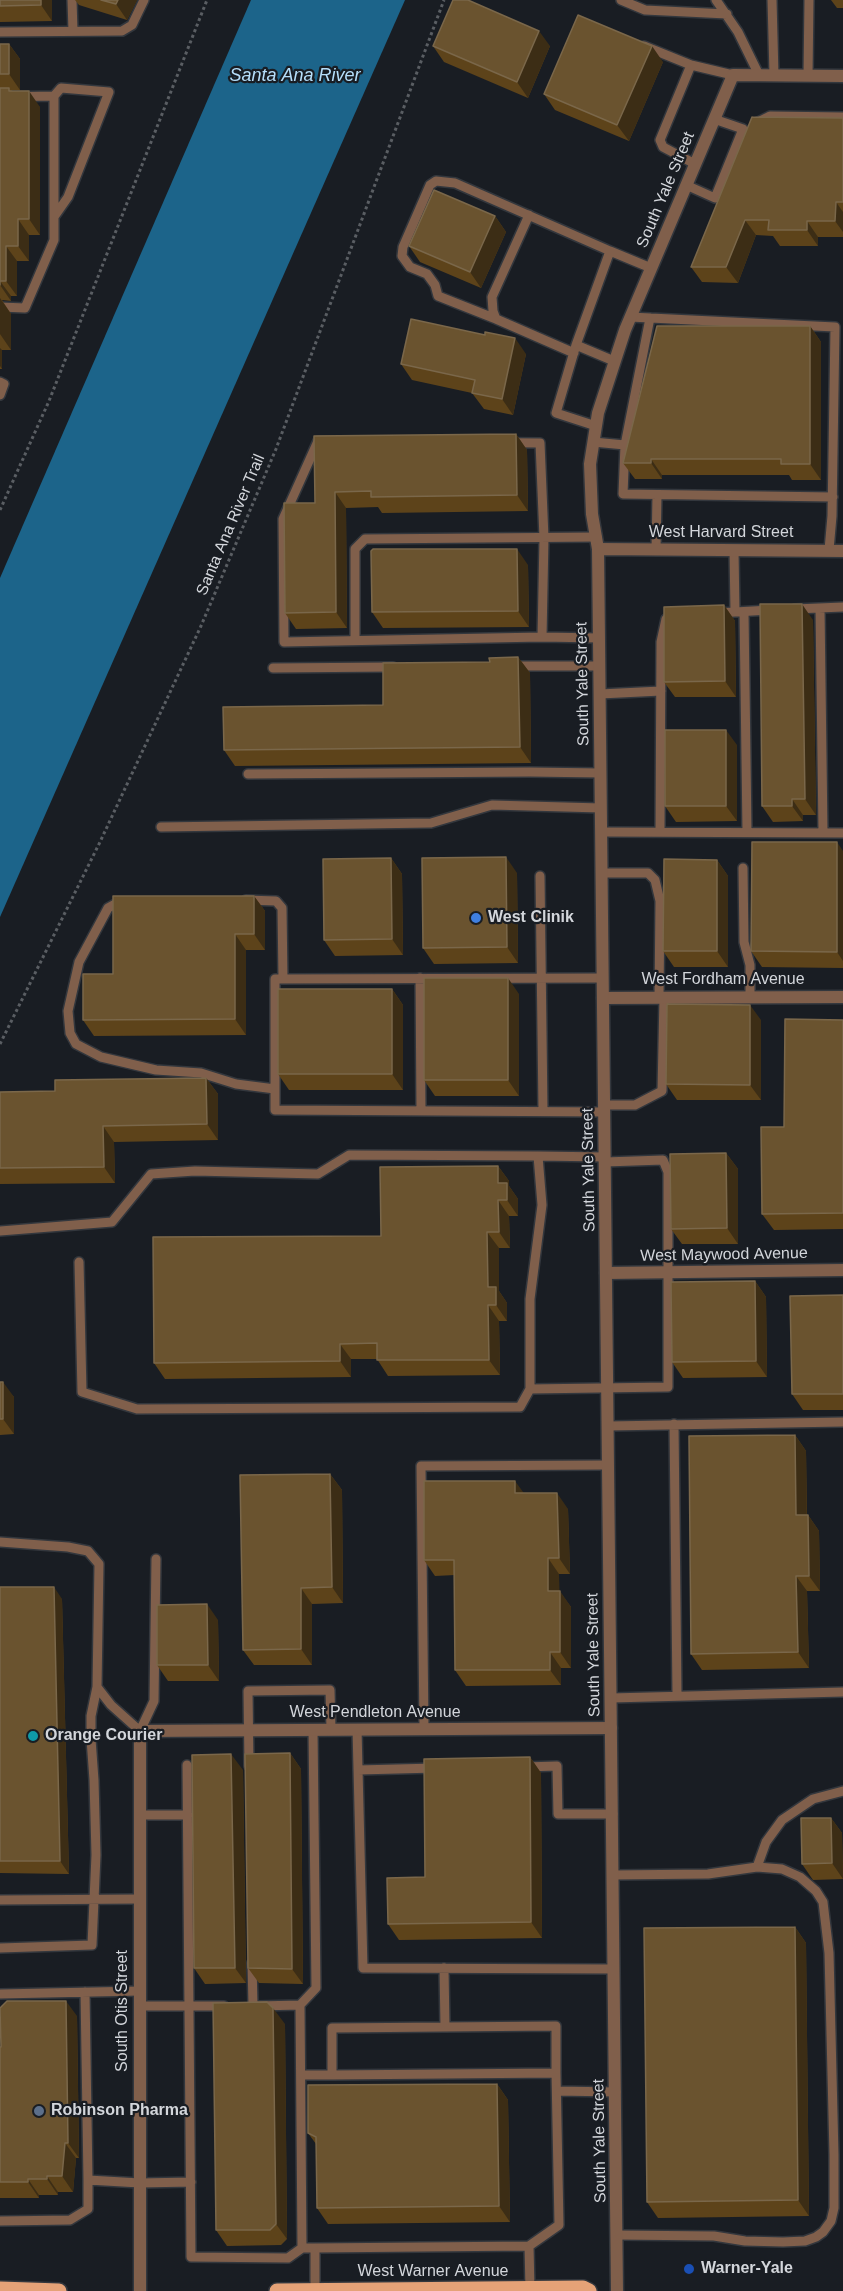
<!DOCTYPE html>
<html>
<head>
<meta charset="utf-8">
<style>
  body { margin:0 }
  canvas { display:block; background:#191d23 }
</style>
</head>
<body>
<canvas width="843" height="2291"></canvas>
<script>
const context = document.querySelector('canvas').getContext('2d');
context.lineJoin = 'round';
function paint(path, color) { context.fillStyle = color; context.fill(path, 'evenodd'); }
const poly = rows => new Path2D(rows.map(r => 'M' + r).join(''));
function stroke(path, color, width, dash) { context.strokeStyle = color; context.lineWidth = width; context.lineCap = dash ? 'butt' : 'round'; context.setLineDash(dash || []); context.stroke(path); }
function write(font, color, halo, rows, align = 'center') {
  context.font = font + ' Arial,sans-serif'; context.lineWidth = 4.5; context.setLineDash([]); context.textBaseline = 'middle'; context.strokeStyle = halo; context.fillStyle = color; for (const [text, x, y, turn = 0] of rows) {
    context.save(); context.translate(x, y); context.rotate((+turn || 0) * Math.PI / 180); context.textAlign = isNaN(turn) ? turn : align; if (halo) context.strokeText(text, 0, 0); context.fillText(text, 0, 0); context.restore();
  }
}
const water = poly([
  [251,0,405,0,0,917,0,578]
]);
const path = poly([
  [0,510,49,401,207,0],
  [0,1044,100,842,201,626,276,449,444,0]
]);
const service = poly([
  [72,0,73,31],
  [621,0,645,10,727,14],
  [716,0,738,32,759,75],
  [772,0,774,75],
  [0,32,122,31,132,25,144,0],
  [644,46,691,65,733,75],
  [691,65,660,140,663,147,695,164],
  [808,75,809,0],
  [0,97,54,96,54,240,25,308,0,307],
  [756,123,770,116,843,117],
  [686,185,715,198,743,129,714,119],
  [529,215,492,297,493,311,496,319,574,353],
  [54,217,68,197,109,92,61,88,54,96],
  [630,317,835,327,832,516,829,550],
  [496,319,438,296,435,285,427,274,410,267,402,256,403,247,430,185,436,181,455,183,610,251],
  [576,345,610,251,651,268],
  [0,382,4,384,0,395],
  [596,426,556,413,576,345,614,361],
  [318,441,540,443,544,538,542,637,284,642,283,519,318,441],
  [593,442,625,445,650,318],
  [625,445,623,494,833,497],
  [656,550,657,495],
  [734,550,735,612,770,610],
  [820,608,823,832],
  [795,609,843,607],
  [744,612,747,832],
  [717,613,735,612],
  [542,637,599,638],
  [355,640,355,549,365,539,597,537],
  [515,666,599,666],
  [273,668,393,667],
  [600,694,661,691],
  [248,774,530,772,601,773],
  [161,827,431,823,492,805,601,808],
  [660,831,661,642,666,619],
  [601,832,843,833],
  [743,868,744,942,750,965,750,997],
  [602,873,648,873,655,880,660,901,659,997],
  [540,876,543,1111],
  [246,900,276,901,282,908,283,979],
  [124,902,119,902,108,908,79,962,68,1011,70,1033,76,1044,101,1057,156,1070,201,1073,236,1084,275,1089],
  [420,978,421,1111],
  [603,978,275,979,275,1110,605,1112],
  [604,1105,635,1105,662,1091,664,997],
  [605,1157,538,1156,542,1205,530,1299,530,1389,668,1387,668,1172,663,1160,605,1162],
  [0,1231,112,1222,151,1174,195,1171,318,1174,349,1155,538,1156],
  [79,1262,82,1392,137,1409,520,1407,530,1389],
  [674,1424,677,1695],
  [608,1426,843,1422],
  [0,1542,68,1547,88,1551,99,1564,97,1687,111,1705,140,1731,154,1701,156,1559],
  [611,1698,843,1692],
  [424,1728,421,1466,608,1465],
  [357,1729,363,1968,614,1969],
  [187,1765,191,2257,288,2258,302,2248],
  [249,1766,248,1691,330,1690,331,1729],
  [525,1767,557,1766,558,1814,613,1814],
  [358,1770,436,1768],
  [140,1815,188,1815],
  [757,1867,766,1842,782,1820,813,1799,843,1791],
  [613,1875,708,1874,757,1867,782,1869,800,1877,816,1891,823,1902,829,1953,834,2155,834,2208,831,2221,823,2232,816,2237,805,2241,783,2242,745,2241,714,2236,617,2235],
  [0,1900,140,1899],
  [0,1948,92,1945,96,1855,94,1780,91,1739,91,1716,97,1687],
  [252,1963,253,2006],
  [444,1968,445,2027],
  [85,1992,88,2180],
  [0,1994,140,1991],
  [300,2005,316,1988,313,1729],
  [140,2006,224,2006],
  [258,2006,300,2005,302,2248,315,2248],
  [301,2075,332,2075],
  [557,2091,616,2092],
  [0,2221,70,2220,88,2209,88,2180,140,2183,191,2182],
  [530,2289,529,2246,559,2225,556,2073,556,2026,332,2028,332,2075,556,2073],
  [315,2291,315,2248,529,2246]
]);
const minor = poly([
  [598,549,592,514,590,464,598,413,625,330,733,75,843,76],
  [603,998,843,997],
  [606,1273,843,1270],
  [140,2291,140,1731,611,1728]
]);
const tertiary = poly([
  [617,2291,598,549,843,551]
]);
const primary = poly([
  [0,2289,59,2291],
  [277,2291,583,2288,589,2291]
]);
const wall = poly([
  [0,0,52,0,52,21,0,22],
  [75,0,137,0,127,20,79,5],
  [831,0,843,0,843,8,837,8],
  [0,44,9,44,20,59,20,90,11,90,40,107,40,235,29,235,29,261,17,261,17,296,11,296,11,301,2,300,11,314,11,350,2,350,2,369,0,369],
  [433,46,550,46,528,98,444,62],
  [663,62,629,141,555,110,544,94],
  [843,118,843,237,818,237,818,246,780,246,773,236,756,235,738,283,702,282,691,267],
  [495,216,506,232,481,288,420,262,409,246],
  [810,326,821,342,821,480,792,480,789,475,662,475,662,479,635,479,623,463],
  [526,354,513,415,484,409,472,393,412,380,401,364],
  [516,434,527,450,528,511,382,513,378,507,346,508,347,628,296,629,285,613,315,503,314,436],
  [528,565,529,627,383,628,372,612],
  [724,605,735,621,736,697,675,697,664,682],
  [813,620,816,815,803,815,803,821,773,822,762,806],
  [518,657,530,673,531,763,235,766,224,750,383,705,490,662],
  [737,745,737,821,676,822,665,806],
  [843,851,843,968,762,967,751,951],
  [391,858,402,874,403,955,335,956,324,940],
  [717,860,728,876,728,967,674,967,663,951],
  [517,873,518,963,434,964,423,948],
  [254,896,265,911,265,950,246,950,246,1035,94,1036,83,1020,113,974],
  [392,989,403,1005,403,1090,289,1090,278,1074],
  [519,994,519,1096,435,1096,424,1080],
  [761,1020,761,1100,677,1100,666,1084],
  [843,1020,843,1229,774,1230,762,1214,784,1127],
  [206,1078,218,1094,218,1140,114,1142,115,1183,0,1184,0,1092,55,1091],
  [726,1153,738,1169,738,1244,682,1244,671,1229],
  [498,1166,509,1181,509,1186,518,1199,518,1216,509,1216,510,1248,499,1248,499,1291,507,1303,507,1321,499,1321,500,1375,388,1376,377,1359,351,1359,351,1377,165,1379,154,1363,381,1236],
  [755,1281,766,1297,767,1377,683,1378,672,1362],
  [843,1295,843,1410,803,1410,792,1394],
  [0,1382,14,1397,14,1434,0,1435],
  [795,1435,806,1451,807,1515,808,1515,819,1531,820,1591,807,1591,809,1668,702,1670,691,1654],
  [330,1474,342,1490,343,1603,312,1604,312,1665,254,1665,243,1650],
  [524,1493,568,1509,570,1574,559,1574,559,1591,571,1607,571,1668,561,1668,561,1685,466,1686,455,1670,455,1575,435,1576,424,1560],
  [0,1587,62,1599,69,1874,0,1873],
  [218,1620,219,1681,168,1681,157,1665],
  [290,1753,301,1769,303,1984,259,1983,248,1968],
  [530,1757,541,1773,542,1938,399,1940,388,1924,425,1877],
  [243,1770,246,1983,205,1984,194,1968],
  [831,1818,842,1833,843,1879,813,1880,802,1864],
  [795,1927,806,1943,809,2216,658,2218,647,2202],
  [77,2016,79,2158,76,2158,73,2192,58,2192,58,2195,39,2195,39,2198,0,2198,0,2047],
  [285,2024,287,2239,281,2245,227,2246,216,2230],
  [497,2084,508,2100,510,2222,328,2224,317,2208,316,2144,308,2133]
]);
const shadedWall = poly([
  [41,0,52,0,52,21,41,5],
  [118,0,137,0,127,20,116,4],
  [539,31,550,46,528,98,517,82],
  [9,44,20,59,20,90,9,74],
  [652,46,663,62,629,141,617,125],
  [29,91,40,107,40,235,29,219],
  [836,202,843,212,843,232,835,221],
  [495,216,506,232,481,288,470,272],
  [18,219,29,235,29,261,18,246],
  [745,220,756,235,738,283,726,267],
  [807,221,818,237,818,246,807,230],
  [6,246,17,261,17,296,6,281],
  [0,281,11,296,11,301,0,285],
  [0,298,11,314,11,350,0,334],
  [810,326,821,342,821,480,810,464],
  [515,338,526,354,513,415,502,399],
  [0,348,2,350,2,369,0,366],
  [516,434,527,450,528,511,517,495],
  [651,459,662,475,662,479,651,463],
  [335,492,346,508,347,628,336,612],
  [517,549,528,565,529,627,518,611],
  [802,604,813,620,816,815,805,799],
  [724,605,735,621,736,697,725,681],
  [518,657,530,673,531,763,520,747],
  [726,730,737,745,737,821,726,806],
  [792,799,803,815,803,821,792,806],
  [837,842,843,851,843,961,837,952],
  [506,857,517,873,518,963,507,947],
  [391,858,402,874,403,955,392,939],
  [717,860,728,876,728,967,717,951],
  [254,896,265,911,265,950,254,934],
  [235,934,246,950,246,1035,235,1019],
  [508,978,519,994,519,1096,508,1080],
  [392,989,403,1005,403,1090,392,1074],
  [750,1005,761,1020,761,1100,750,1085],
  [206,1078,218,1094,218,1140,207,1124],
  [103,1126,114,1142,115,1183,104,1167],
  [726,1153,738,1169,738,1244,727,1228],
  [498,1166,509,1181,509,1186,518,1199,518,1216,507,1200,498,1183],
  [498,1200,509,1216,510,1248,499,1232],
  [487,1232,499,1248,499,1291,507,1303,507,1321,496,1305,488,1287],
  [755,1281,766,1297,767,1377,756,1361],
  [488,1305,499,1321,500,1375,489,1360],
  [340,1344,351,1359,351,1377,340,1361],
  [3,1382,14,1397,14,1434,3,1419],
  [795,1435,806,1451,807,1531,796,1515],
  [330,1474,342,1490,343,1603,332,1587],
  [515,1481,526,1496,515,1493],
  [557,1493,568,1509,570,1574,559,1558],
  [808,1515,819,1531,820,1591,809,1576],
  [548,1558,559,1574,560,1607,548,1591],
  [796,1576,807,1591,809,1668,798,1652],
  [54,1587,62,1599,69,1874,60,1861],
  [301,1588,312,1604,312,1665,301,1649],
  [560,1591,571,1607,571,1668,560,1652],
  [207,1604,218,1620,219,1681,208,1665],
  [550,1652,561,1668,561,1685,550,1670],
  [290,1753,301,1769,303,1984,292,1969],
  [231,1754,243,1770,246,1983,235,1968],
  [530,1757,541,1773,542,1938,531,1922],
  [831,1818,842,1833,843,1879,832,1863],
  [795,1927,806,1943,809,2216,798,2200],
  [66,2001,77,2016,79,2158,68,2143],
  [273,2008,285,2024,287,2239,276,2224],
  [497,2084,508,2100,510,2222,499,2206],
  [65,2143,76,2158,73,2192,62,2176],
  [47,2176,58,2192,58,2195,47,2179],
  [28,2179,39,2195,39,2198,28,2182]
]);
const building = poly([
  [0,0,41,0,41,5,0,6,0,0],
  [101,0,118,0,116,4,101,0],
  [453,0,468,0,539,31,517,82,433,46,453,0],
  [578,15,652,46,617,125,544,94,578,15],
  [0,44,9,44,9,74,0,74,0,44],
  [0,88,9,88,9,91,29,91,29,219,18,219,18,246,6,246,6,281,0,281,0,285,0,88],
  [752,117,843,118,843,202,836,202,835,221,807,221,807,230,768,230,769,220,745,220,726,267,691,267,752,117],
  [434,190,495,216,470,272,409,246,434,190],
  [411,319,485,335,485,332,515,338,502,399,472,393,475,380,401,364,411,319],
  [657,326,810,326,810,464,781,464,781,459,651,459,651,463,623,463,657,326],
  [516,434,517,495,371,497,371,491,335,492,336,612,285,613,284,503,315,503,314,436,516,434],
  [373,549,517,549,518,611,372,612,371,551,373,549],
  [760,604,802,604,805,799,792,799,792,806,762,806,760,604],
  [724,605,725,681,664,682,664,607,724,605],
  [518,657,520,747,224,750,223,707,383,705,383,663,490,662,489,658,518,657],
  [665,730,726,730,726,806,665,806,665,730],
  [752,842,837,842,837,952,751,951,752,842],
  [506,857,507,947,423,948,422,858,506,857],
  [391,858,392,939,324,940,323,859,391,858],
  [664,859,717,860,717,951,663,951,664,859],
  [113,896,254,896,254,934,235,934,235,1019,83,1020,83,974,113,974,113,896],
  [424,978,508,978,508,1080,424,1080,424,978],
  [278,989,392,989,392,1074,278,1074,278,989],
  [667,1004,750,1005,750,1085,666,1084,667,1004],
  [785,1019,843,1020,843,1213,762,1214,761,1127,784,1127,785,1019],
  [206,1078,207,1124,103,1126,104,1167,0,1168,0,1092,55,1091,55,1080,206,1078],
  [726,1153,727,1228,671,1229,670,1154,726,1153],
  [498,1166,498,1183,507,1183,507,1200,498,1200,499,1232,487,1232,488,1287,496,1287,496,1305,488,1305,489,1360,377,1360,377,1343,340,1344,340,1361,154,1363,153,1237,381,1236,380,1167,498,1166],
  [755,1281,756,1361,672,1362,671,1282,755,1281],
  [843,1295,843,1394,792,1394,790,1296,843,1295],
  [0,1382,3,1382,3,1419,0,1419,0,1382],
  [795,1435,796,1515,808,1515,809,1576,796,1576,798,1652,691,1654,689,1436,795,1435],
  [330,1474,332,1587,301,1588,301,1649,243,1650,240,1475,330,1474],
  [424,1481,515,1481,515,1493,557,1493,559,1558,548,1558,548,1591,560,1591,560,1652,550,1652,550,1670,455,1670,454,1560,424,1560,424,1481],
  [0,1587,54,1587,60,1861,0,1861,0,1587],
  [207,1604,208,1665,157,1665,157,1605,207,1604],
  [290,1753,292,1969,248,1968,245,1754,290,1753],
  [231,1754,235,1968,194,1968,192,1755,231,1754],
  [530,1757,531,1922,388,1924,387,1878,425,1877,424,1759,530,1757],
  [801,1818,831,1818,832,1863,802,1864,801,1818],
  [795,1927,798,2200,647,2202,644,1928,795,1927],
  [7,2001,66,2001,68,2143,65,2143,62,2176,47,2176,47,2179,28,2179,28,2182,0,2182,0,2047,1,2047,0,2008,7,2001],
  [267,2002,273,2008,276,2224,270,2230,216,2230,213,2003,267,2002],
  [497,2084,499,2206,317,2208,316,2137,308,2133,308,2085,497,2084]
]);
const markers = [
  [476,918,6,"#3f7fe0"],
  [33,1736,6,"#0f9aa8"],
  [39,2111,6,"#5c6f8a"],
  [689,2269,6,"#1a4fb4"]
];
const streetNames = [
  ["South Yale Street",666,190,-67],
  ["Santa Ana River Trail",231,525,-67],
  ["West Harvard Street",721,533],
  ["South Yale Street",583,684,-91],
  ["West Fordham Avenue",723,980],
  ["South Yale Street",589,1170,-91],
  ["West Maywood Avenue",724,1255,-1],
  ["South Yale Street",594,1655,-91],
  ["West Pendleton Avenue",375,1713],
  ["South Otis Street",123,2011,-90],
  ["South Yale Street",600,2141,-91],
  ["West Warner Avenue",433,2272]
];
const poiNames = [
  ["West Clinik",488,918],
  ["Orange Courier",45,1736],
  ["Robinson Pharma",51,2111],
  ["Warner-Yale",701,2269]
];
const waterNames = [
  ["Santa Ana River",295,76]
];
paint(water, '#1c648a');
stroke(service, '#33373d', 12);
stroke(minor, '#33373d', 15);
stroke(tertiary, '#33373d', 15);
stroke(primary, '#33373d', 18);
stroke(path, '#5a5e63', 3, [3, 3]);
stroke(service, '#805f4b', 9);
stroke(minor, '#805f4b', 12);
stroke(tertiary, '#805f4b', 12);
stroke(primary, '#e5a277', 15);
paint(wall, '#5d431a');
paint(shadedWall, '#3c2d15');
paint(building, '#6a532f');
stroke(building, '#7a674a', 1.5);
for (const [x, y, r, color] of markers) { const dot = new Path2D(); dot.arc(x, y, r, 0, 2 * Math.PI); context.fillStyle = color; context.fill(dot); stroke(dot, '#191d23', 2); }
write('16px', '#d3d6db', '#191d23', streetNames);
write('bold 16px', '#d3d6db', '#191d23', poiNames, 'left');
write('italic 18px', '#b5defa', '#191d23', waterNames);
</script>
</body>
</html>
